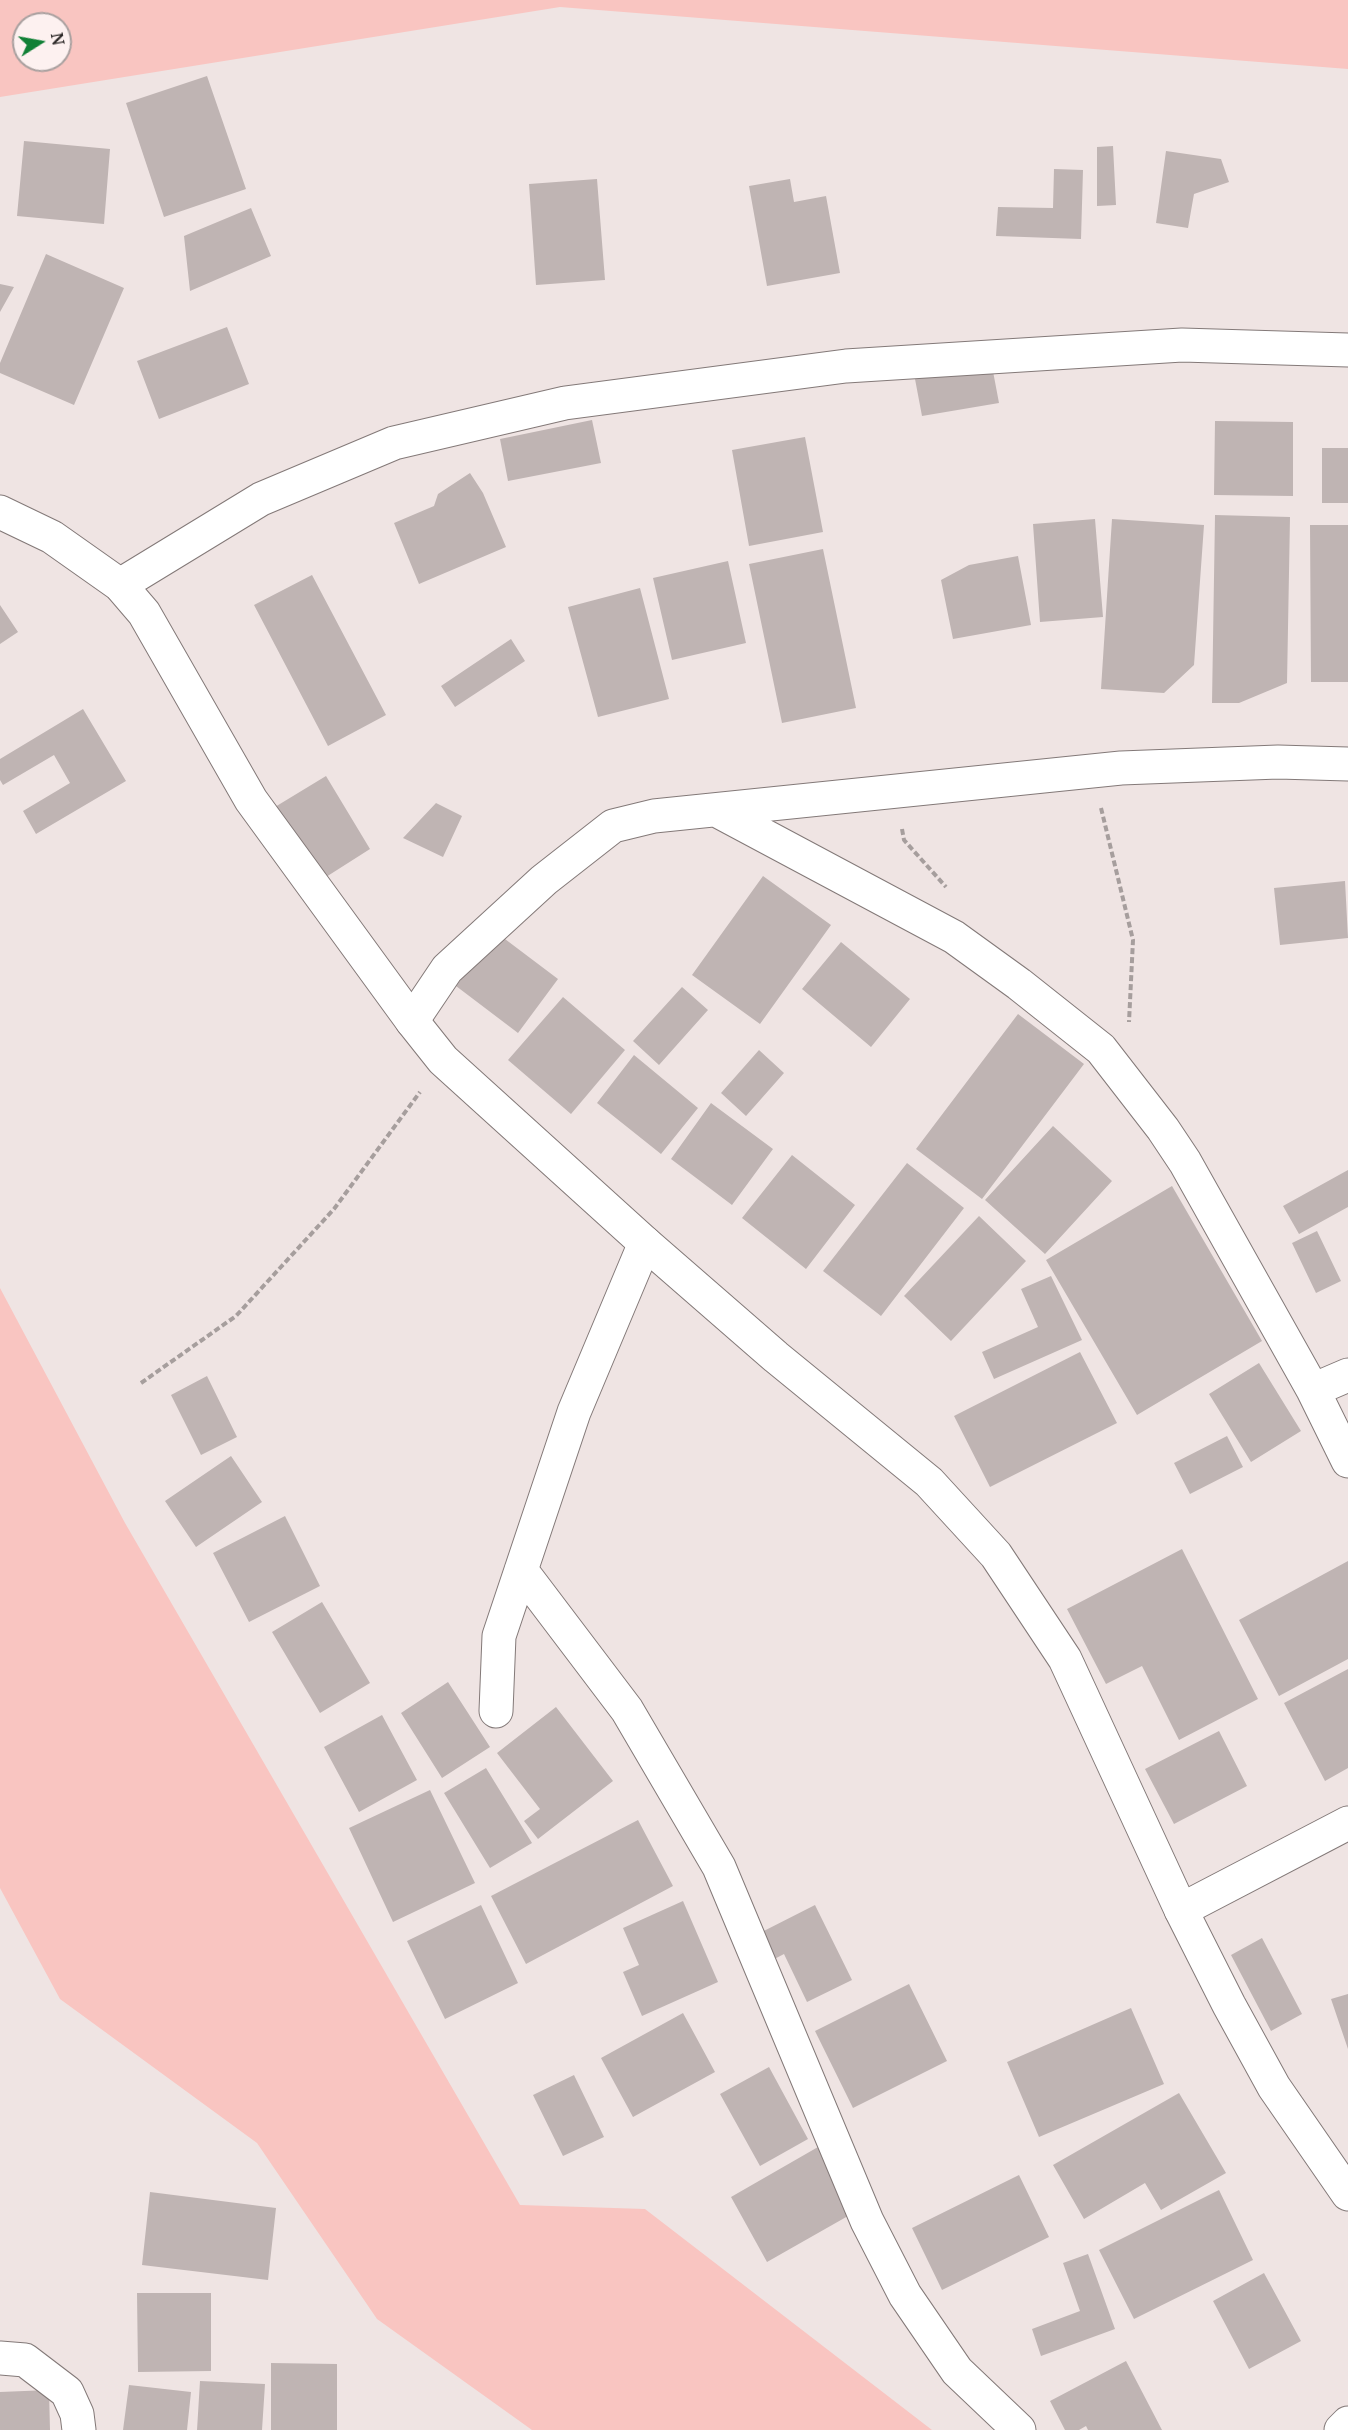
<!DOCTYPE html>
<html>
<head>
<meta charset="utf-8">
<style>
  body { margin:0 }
  #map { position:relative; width:1348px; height:2430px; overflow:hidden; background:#efe4e3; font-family:"Noto Serif",serif }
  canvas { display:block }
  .north { position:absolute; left:12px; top:12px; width:60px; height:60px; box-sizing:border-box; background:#fdf1f0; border:2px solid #a9a09f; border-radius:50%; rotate:79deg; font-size:16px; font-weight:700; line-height:24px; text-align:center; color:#2a2625 }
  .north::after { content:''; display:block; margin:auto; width:21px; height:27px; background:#118036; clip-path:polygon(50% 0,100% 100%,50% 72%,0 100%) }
</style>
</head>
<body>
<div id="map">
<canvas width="1348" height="2430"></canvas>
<div class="north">N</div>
</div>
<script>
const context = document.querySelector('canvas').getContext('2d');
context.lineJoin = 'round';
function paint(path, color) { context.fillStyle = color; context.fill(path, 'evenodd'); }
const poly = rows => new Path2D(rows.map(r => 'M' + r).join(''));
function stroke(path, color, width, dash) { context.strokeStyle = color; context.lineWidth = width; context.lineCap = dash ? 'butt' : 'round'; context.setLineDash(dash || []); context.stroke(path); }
const green = poly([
  [0,0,1348,0,1348,69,560,7,0,97],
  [24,24,60,24,60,60,24,60],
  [0,1288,125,1523,520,2205,645,2209,932,2430,532,2430,377,2319,257,2143,60,1999,0,1888]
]);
const building = poly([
  [207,76,246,189,164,217,126,103],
  [24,141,110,149,104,224,17,216],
  [1113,146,1116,205,1097,206,1097,147],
  [1166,151,1221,159,1229,182,1194,194,1188,228,1156,223],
  [1054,169,1083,170,1081,239,996,236,998,207,1053,208],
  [597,179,605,280,536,285,529,184],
  [790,179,794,202,826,196,840,273,767,286,749,186],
  [251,208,271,256,190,291,184,236],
  [46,254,124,288,74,405,0,373,0,363],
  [0,284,14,287,0,312],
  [227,327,249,384,159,419,137,361],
  [992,366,999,403,922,416,915,379],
  [592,420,601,463,508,481,500,439],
  [1215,421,1293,422,1293,496,1214,495],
  [805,437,823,532,749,546,732,450],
  [1322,448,1348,448,1348,503,1322,503],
  [470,473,483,493,506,547,419,584,394,523,434,506,438,494],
  [1215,515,1290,517,1287,683,1239,703,1212,703],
  [1095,519,1103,617,1040,622,1033,524],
  [1112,519,1204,525,1194,665,1164,693,1101,689],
  [1310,525,1348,525,1348,682,1311,682],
  [823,549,856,708,782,723,749,564],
  [1018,556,1031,625,953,639,941,580,969,565],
  [728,561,746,643,672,660,653,578],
  [312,575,386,715,328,746,254,605],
  [640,588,669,699,598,717,568,607],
  [0,605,18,632,0,644],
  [511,639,525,661,455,707,441,686],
  [83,709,126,781,36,834,23,811,70,783,54,755,3,785,0,780,0,759],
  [326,776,370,849,315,884,270,810],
  [436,803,462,816,443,857,403,838],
  [763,876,831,925,760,1024,692,975],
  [1345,881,1348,938,1280,945,1274,888],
  [497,933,558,979,518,1033,456,986],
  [841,942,910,999,871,1047,802,989],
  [682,987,708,1010,659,1065,633,1041],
  [563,997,625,1050,571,1114,508,1060],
  [1018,1014,1084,1064,982,1199,916,1149],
  [759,1050,784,1073,746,1116,721,1093],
  [634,1055,698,1108,661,1154,597,1103],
  [711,1103,773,1149,732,1205,671,1159],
  [1053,1126,1112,1181,1045,1254,985,1200],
  [792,1155,855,1205,806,1269,742,1218],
  [907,1163,964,1208,881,1316,823,1271],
  [1348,1170,1348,1207,1299,1234,1283,1206],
  [1172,1186,1262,1341,1137,1415,1046,1260],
  [979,1216,1026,1261,951,1341,904,1296],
  [1317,1231,1341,1281,1316,1293,1292,1243],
  [1051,1276,1082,1340,994,1379,982,1352,1038,1327,1021,1289],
  [1080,1352,1117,1423,990,1487,954,1416],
  [1259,1363,1301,1431,1251,1462,1209,1394],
  [207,1376,237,1437,201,1455,171,1395],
  [1227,1436,1243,1467,1190,1494,1174,1463],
  [231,1456,262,1502,196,1547,165,1501],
  [285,1516,320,1586,249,1622,213,1553],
  [1182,1549,1258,1699,1179,1740,1142,1666,1106,1684,1067,1609],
  [1348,1561,1348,1659,1279,1696,1239,1620],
  [322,1602,370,1683,320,1713,272,1632],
  [1348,1669,1348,1768,1325,1781,1284,1703],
  [448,1682,490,1747,442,1778,401,1713],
  [556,1707,613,1781,538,1839,524,1821,540,1809,497,1753],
  [382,1715,417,1780,359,1812,324,1747],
  [1219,1731,1247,1786,1174,1824,1145,1769],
  [486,1768,532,1843,490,1868,444,1793],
  [430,1790,475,1883,393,1922,349,1828],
  [638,1820,673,1886,526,1964,491,1896],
  [683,1901,718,1982,642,2016,623,1972,639,1965,623,1928],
  [481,1905,518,1983,445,2019,407,1941],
  [815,1905,852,1980,807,2002,784,1954,763,1965,750,1938],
  [1262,1938,1302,2014,1271,2031,1231,1955],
  [909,1984,947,2061,853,2108,815,2031],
  [1348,1994,1348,2049,1331,1999],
  [1131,2008,1164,2084,1039,2137,1007,2062],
  [683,2013,715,2072,633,2117,601,2058],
  [769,2067,808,2139,760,2166,720,2094],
  [574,2075,604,2137,563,2156,533,2095],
  [1179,2093,1226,2173,1161,2210,1145,2183,1084,2219,1053,2165],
  [818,2147,855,2212,767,2262,731,2197],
  [1019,2175,1049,2237,942,2290,912,2228],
  [1219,2190,1253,2260,1134,2319,1099,2250],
  [150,2192,276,2208,268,2280,142,2265],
  [1088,2254,1115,2329,1041,2356,1032,2329,1080,2311,1063,2263],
  [1264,2273,1301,2341,1249,2369,1213,2301],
  [137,2293,211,2293,211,2371,138,2372],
  [1126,2361,1162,2430,1088,2430,1086,2426,1079,2430,1065,2430,1050,2401],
  [271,2363,337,2364,337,2430,271,2430],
  [200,2381,265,2384,262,2430,197,2430],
  [129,2385,191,2392,187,2430,123,2430],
  [49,2390,50,2430,0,2430,0,2392]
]);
const path = poly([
  [1101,808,1133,940,1129,1022],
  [902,829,904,840,946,887],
  [141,1383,236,1316,334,1209,420,1092]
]);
const street = poly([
  [120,585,261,499,394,443,565,403,846,366,1182,345,1348,350],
  [718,811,954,937,1019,984,1101,1049,1163,1129,1185,1162,1313,1390,1348,1461],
  [412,1021,447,969,544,880,613,826,654,816,1121,768,1278,762,1348,764],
  [1313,1390,1348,1375],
  [521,1570,627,1710,719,1867,867,2221,905,2295,957,2371,1019,2430],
  [496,1711,499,1636,574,1412,645,1243],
  [1181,1910,1348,1823],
  [0,2358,25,2360,67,2392,77,2414,79,2430],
  [1341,2430,1348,2423]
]);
const secondary = poly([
  [0,512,52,537,120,585,144,613,251,800,412,1021,443,1060,645,1243,776,1357,929,1482,996,1555,1065,1659,1181,1910,1229,2005,1274,2087,1348,2194]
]);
paint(green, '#f9c5c1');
paint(building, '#bfb4b3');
stroke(street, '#837978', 35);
stroke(secondary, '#837978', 35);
stroke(path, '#a69e9d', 4, [6, 3]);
stroke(street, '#fff', 33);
stroke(secondary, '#fff', 33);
</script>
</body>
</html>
